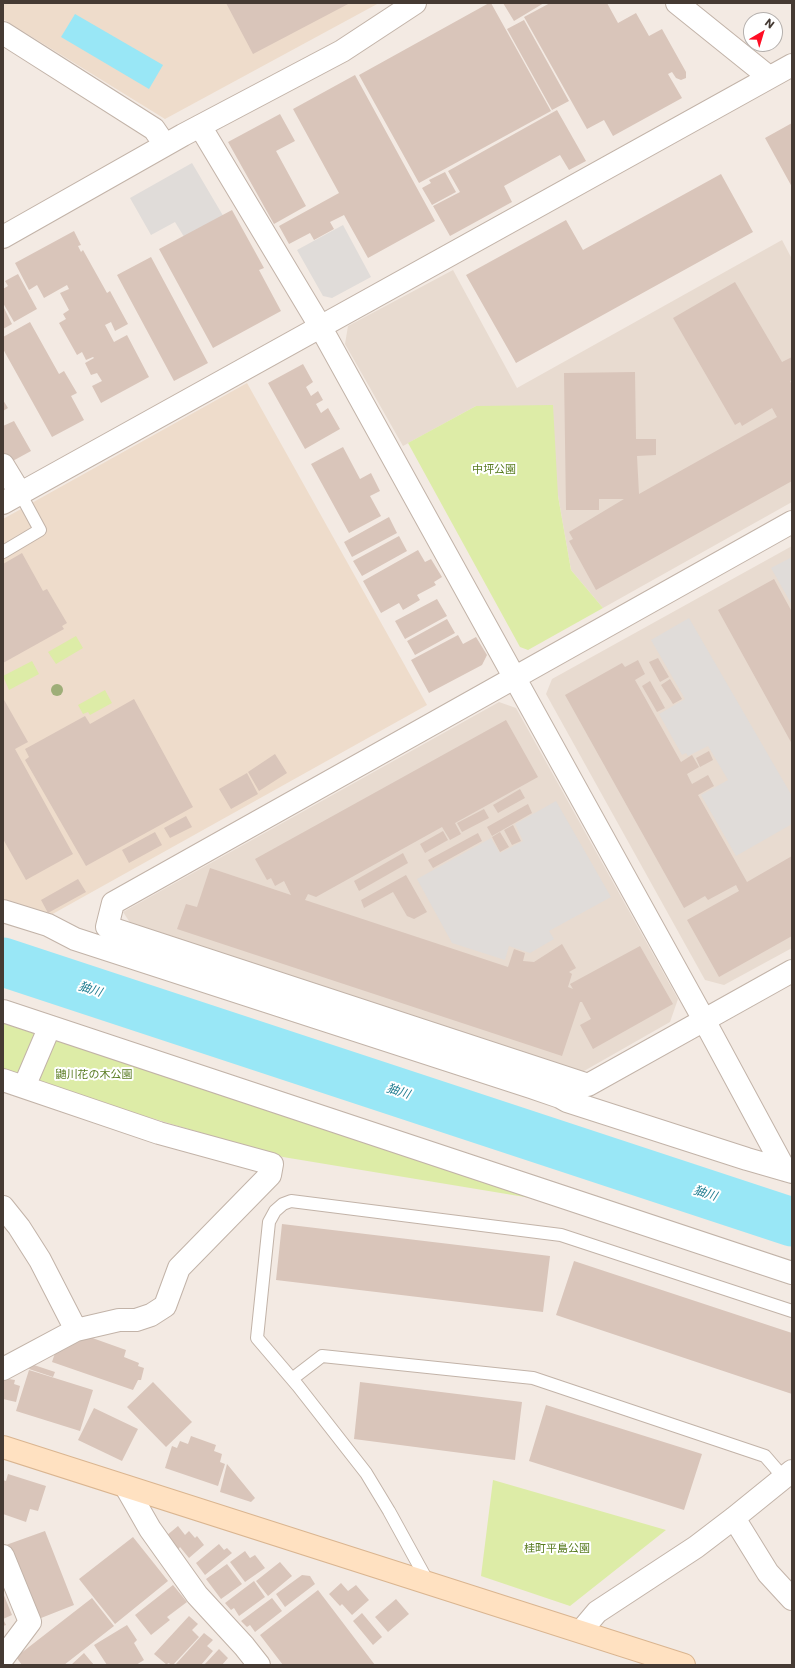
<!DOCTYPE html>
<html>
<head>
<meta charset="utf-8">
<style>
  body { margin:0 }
  #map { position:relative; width:795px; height:1668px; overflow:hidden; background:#f3eae3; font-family:Poppins,sans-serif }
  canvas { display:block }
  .frame { position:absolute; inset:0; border:4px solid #453a33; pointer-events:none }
  .north { position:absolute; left:743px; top:12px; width:40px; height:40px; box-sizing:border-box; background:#fff; border:1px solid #b5b0ad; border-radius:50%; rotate:38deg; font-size:11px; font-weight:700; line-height:16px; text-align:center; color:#453a33 }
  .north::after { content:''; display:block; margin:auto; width:14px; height:18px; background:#ff0e24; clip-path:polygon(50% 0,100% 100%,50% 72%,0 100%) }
</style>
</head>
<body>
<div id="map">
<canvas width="795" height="1668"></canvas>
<div class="frame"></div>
<div class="north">N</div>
</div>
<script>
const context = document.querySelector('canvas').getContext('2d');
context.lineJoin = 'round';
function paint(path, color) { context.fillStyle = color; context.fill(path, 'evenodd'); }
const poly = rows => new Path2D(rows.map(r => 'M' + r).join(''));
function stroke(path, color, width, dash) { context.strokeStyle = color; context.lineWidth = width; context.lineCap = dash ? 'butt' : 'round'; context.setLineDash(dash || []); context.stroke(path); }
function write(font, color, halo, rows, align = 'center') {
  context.font = font + ' Poppins,"Noto Sans JP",sans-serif'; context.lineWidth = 4; context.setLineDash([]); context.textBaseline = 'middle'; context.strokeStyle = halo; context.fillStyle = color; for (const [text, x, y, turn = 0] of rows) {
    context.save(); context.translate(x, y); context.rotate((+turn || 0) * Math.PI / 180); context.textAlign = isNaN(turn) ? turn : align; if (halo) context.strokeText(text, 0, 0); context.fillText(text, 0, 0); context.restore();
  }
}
const residential = poly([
  [782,240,792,259,792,502,603,608,571,570,558,496,476,406,403,446,345,344,348,326,453,270,517,388],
  [792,546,792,948,724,985,705,980,546,694,552,679],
  [499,702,516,708,678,999,670,1022,577,1075,133,927,123,912]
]);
const education = poly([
  [3,3,379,3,165,119,3,19],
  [247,383,427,705,49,916,3,902,3,519]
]);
const green = poly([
  [553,405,558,496,571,570,603,608,528,650,520,647,408,443,476,406],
  [76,636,83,648,56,664,48,652],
  [32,661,39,674,9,690,3,676],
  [105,690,112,703,90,715,88,712,83,714,78,705],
  [3,1018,41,1031,20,1077,3,1070],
  [53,1035,555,1202,283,1157,87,1099,34,1081],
  [493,1480,666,1530,570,1606,481,1576]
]);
const parking = poly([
  [192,163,225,219,186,240,175,222,151,235,130,198],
  [343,225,371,277,332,298,323,296,297,250],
  [792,557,792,605,771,568],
  [689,618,792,796,792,824,736,856,701,795,728,780,708,746,688,756,686,753,682,755,659,714,685,699,651,640],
  [556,801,611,897,549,931,554,939,530,953,509,946,505,960,452,943,417,879,491,838,500,853,523,841,515,824]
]);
const water = poly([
  [75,14,163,65,149,89,61,37]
]);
const river = poly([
  [3,962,792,1222]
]);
const building = poly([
  [226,3,350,3,253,54],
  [489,3,491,3,551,111,419,183,359,75],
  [503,3,544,3,514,21],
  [550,3,607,3,618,23,636,13,649,36,662,29,686,72,686,78,681,80,676,78,672,72,668,74,682,98,613,136,604,120,587,129,524,17],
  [524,20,569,101,552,110,507,29],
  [355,75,435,221,368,258,344,215,330,222,334,229,314,240,310,233,289,244,279,226,339,193,293,109],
  [557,110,586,161,569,170,560,155,504,186,512,202,450,236,433,206,460,192,448,171],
  [280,114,295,141,276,151,306,206,274,224,228,142],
  [792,123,792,187,765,138],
  [445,172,456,192,432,205,422,188,431,183,429,180],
  [721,174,753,232,516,363,466,275,566,220,583,250],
  [232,210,264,268,259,270,281,311,213,348,159,249],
  [74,231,81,245,78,246,81,252,83,250,107,293,110,291,128,324,115,331,111,322,105,325,114,342,127,335,149,377,101,403,92,386,102,381,97,373,91,375,85,363,94,358,93,357,86,360,82,352,77,355,59,323,66,319,63,314,69,310,60,293,69,289,67,285,44,298,37,285,29,290,15,263],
  [151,257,208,363,174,381,117,275],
  [18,274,37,309,14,322,3,303,3,289,8,286,5,281],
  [735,282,782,362,792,357,792,380,790,381,792,385,792,481,596,590,569,541,573,539,569,532,624,499,599,499,599,510,566,510,564,373,635,372,636,439,656,439,656,455,637,456,639,494,777,417,772,408,742,426,740,422,735,425,673,318],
  [3,306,12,324,3,329],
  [30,322,59,374,64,371,77,393,71,396,84,420,52,437,3,349,3,337],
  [303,364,313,382,306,387,311,396,318,391,323,400,316,404,321,413,328,408,340,429,305,449,268,383],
  [3,400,8,408,3,411],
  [14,421,31,451,9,463,3,454,3,426],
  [343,447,360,479,371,473,380,491,370,496,381,516,349,533,311,464],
  [389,517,397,533,352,557,344,542],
  [399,536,407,551,362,576,353,561],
  [418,550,425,562,431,559,442,577,434,582,436,585,417,595,420,600,403,610,399,603,381,613,363,581],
  [22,553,43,591,47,589,67,623,62,626,64,629,3,663,3,564],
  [774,579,792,612,792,744,718,610],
  [437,599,447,616,405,639,395,621],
  [447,619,455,633,415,655,407,641],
  [458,635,463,644,476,637,487,655,482,665,429,693,411,660],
  [658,658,669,677,660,682,649,662],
  [638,660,645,674,635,680,681,762,692,755,699,767,687,774,692,784,708,775,714,786,698,795,747,882,792,856,792,936,719,977,687,920,739,891,736,885,708,900,705,896,684,908,565,695,622,663,625,667],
  [670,679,682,699,673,704,661,685],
  [650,681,665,708,657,712,642,686],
  [3,698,28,742,15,749,73,854,26,880,3,839],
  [134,699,193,807,86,866,25,760,29,757,25,749,85,716,90,724],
  [506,720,538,777,455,823,461,834,450,840,442,827,316,897,308,894,305,900,508,967,514,949,525,953,523,961,534,962,562,944,576,968,569,972,572,974,568,987,573,989,570,984,640,946,673,1004,593,1049,580,1025,591,1019,582,1002,580,1002,562,1056,177,929,186,904,197,907,210,868,291,895,284,881,275,886,271,878,267,880,255,859],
  [709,751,713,760,700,767,696,758],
  [275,754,287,773,259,791,248,772],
  [247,773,258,794,231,809,219,789],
  [520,789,525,798,498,813,493,805],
  [528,804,532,813,492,836,487,827],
  [484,809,489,818,462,832,457,823],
  [186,816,192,827,170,838,164,828],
  [513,825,521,841,512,845,504,830],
  [443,831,448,840,425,853,420,844],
  [155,832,162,845,129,863,122,850],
  [500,832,509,847,500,852,492,837],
  [478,833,482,841,433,868,428,860],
  [403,853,408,863,359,891,354,881],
  [406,875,427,912,414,919,407,916,393,892,364,908,361,900],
  [78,879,86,892,48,913,41,900],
  [282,1224,550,1256,543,1312,276,1280],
  [574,1261,792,1333,792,1394,556,1315],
  [84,1335,126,1350,124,1357,139,1363,138,1366,144,1368,141,1380,138,1380,133,1390,52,1362,58,1344],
  [31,1364,55,1372,53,1377,29,1369],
  [29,1370,93,1390,80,1431,16,1411],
  [3,1378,15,1380,14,1384,20,1386,16,1402,3,1399],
  [153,1382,192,1422,166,1447,127,1407],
  [360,1382,522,1402,515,1460,354,1439],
  [546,1405,702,1454,684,1510,529,1461],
  [94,1408,138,1429,122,1461,78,1440],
  [191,1436,216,1445,214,1451,222,1454,220,1462,225,1464,218,1486,165,1468,172,1446,177,1448,180,1441,188,1444],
  [227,1464,255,1498,251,1502,220,1492],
  [8,1474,46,1486,38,1511,30,1509,26,1522,3,1514,3,1480,6,1481],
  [178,1526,185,1535,189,1531,195,1538,197,1536,204,1545,189,1558,180,1547,178,1550,166,1536],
  [45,1531,74,1605,36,1620,6,1545],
  [133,1537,168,1581,115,1624,79,1579],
  [219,1544,224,1550,227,1548,232,1553,205,1575,196,1563],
  [245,1551,250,1558,255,1555,265,1568,245,1582,230,1562],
  [280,1562,292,1576,268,1596,256,1581],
  [227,1564,242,1584,221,1599,206,1579],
  [302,1575,310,1576,315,1584,285,1607,276,1594],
  [254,1581,265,1597,239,1616,234,1608,231,1610,225,1603],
  [341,1583,348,1591,356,1585,369,1600,352,1615,342,1604,340,1606,329,1594],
  [173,1585,187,1602,167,1617,170,1620,151,1635,135,1615],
  [318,1590,375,1665,283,1665,260,1635],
  [3,1593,12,1615,3,1619,6,1625,3,1626],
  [92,1598,114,1626,64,1665,22,1665,16,1657],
  [272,1598,282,1611,255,1632,250,1625,247,1627,241,1621],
  [396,1599,409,1614,388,1632,375,1617],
  [362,1613,382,1637,373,1645,353,1621],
  [189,1616,198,1624,192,1630,199,1637,173,1665,168,1663,167,1665,154,1654],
  [127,1625,137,1640,134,1643,144,1660,136,1665,107,1665,94,1645],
  [204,1633,213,1640,207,1646,213,1651,201,1665,175,1665],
  [219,1649,228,1658,222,1665,204,1665],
  [84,1653,94,1665,71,1665]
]);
const lane = poly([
  [3,552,40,530,20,493],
  [292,1379,322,1356,533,1378,765,1456,784,1478],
  [428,1582,389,1511,366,1473,298,1386,257,1338,269,1222,275,1211,283,1204,291,1201,561,1235,792,1311]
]);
const street = poly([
  [677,3,769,77],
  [3,33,154,129,165,145],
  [200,126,320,326,704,1020,785,1170],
  [3,237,183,135,342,51,415,3],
  [3,465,20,493],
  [3,503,792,65],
  [792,522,113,903,107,927,588,1085,792,971],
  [3,911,48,925,75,939,531,1087,560,1097,567,1101,747,1159,792,1172],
  [3,1011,792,1273],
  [3,1080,159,1133,272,1164,270,1175,179,1268,165,1306,151,1315,136,1320,119,1320,76,1330,3,1369],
  [24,1087,47,1033,48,1026],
  [3,1207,19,1227,40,1260,76,1330],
  [126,1487,150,1529,197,1595,244,1646,259,1665],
  [734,1518,768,1573,792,1599],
  [3,1556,30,1622,3,1658],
  [581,1631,597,1612,696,1547,734,1518,792,1471]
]);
const secondary = poly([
  [3,1447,684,1665]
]);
const trees = [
  [57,690]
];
const parkNames = [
  ["中坪公園",494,470],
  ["鼬川花の木公園",94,1075],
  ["桂町平島公園",557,1549]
];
const waterNames = [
  ["㹨川",90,990,18],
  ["㹨川",398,1092,18],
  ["㹨川",705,1194,18]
];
paint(residential, '#e8dbd0');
paint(education, '#eedccb');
paint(green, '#ddeca7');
paint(parking, '#e0dcd9');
paint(water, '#99e7f6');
stroke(river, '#99e7f6', 49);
paint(building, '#d9c5ba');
stroke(lane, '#c2b3a8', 14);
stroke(street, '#c2b3a8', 24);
stroke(secondary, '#dab590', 24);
stroke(lane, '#fff', 12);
stroke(street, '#fff', 22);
stroke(secondary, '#ffe1c1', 22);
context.fillStyle = '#9eae78';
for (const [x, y] of trees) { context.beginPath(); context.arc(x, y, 6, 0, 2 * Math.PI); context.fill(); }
write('11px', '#597c21', '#fff', parkNames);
write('italic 12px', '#1e7c90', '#fff', waterNames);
</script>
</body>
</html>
